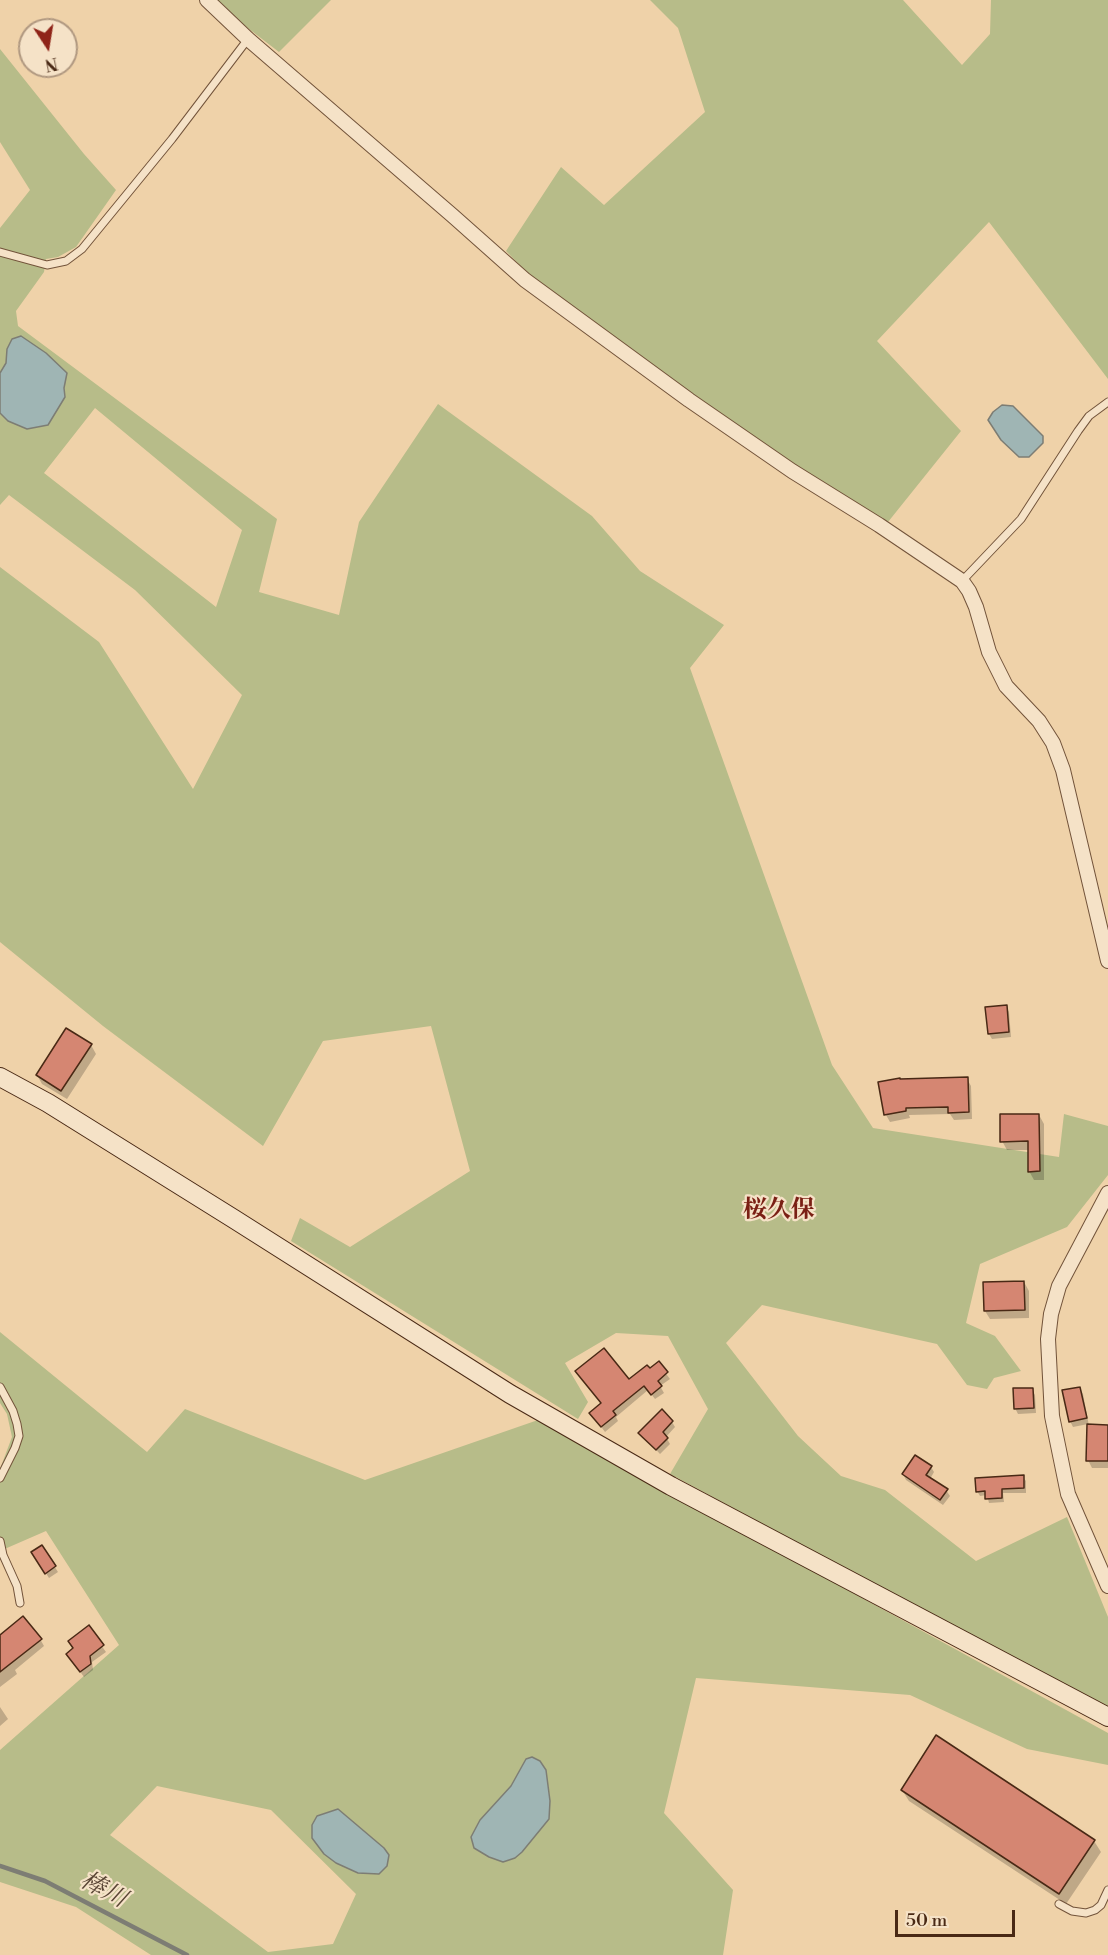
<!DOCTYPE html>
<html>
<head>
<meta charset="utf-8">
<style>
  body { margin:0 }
  #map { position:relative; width:1108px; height:1955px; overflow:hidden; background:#efd2a9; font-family:"Libre Bodoni",serif }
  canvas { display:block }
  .north { position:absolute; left:18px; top:18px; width:60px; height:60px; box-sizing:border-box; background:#f5e2c7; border:2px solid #b09880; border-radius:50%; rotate:168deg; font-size:16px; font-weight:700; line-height:24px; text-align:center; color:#492915 }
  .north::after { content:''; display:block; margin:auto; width:21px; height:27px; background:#8f2418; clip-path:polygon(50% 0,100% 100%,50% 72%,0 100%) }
  .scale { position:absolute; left:895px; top:1910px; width:120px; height:27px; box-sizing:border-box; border:3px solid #492915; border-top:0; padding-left:8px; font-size:18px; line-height:21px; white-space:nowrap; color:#492915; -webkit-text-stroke:4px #f5e2c7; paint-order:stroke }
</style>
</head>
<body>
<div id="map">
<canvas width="1108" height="1955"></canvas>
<div class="north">N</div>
<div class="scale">50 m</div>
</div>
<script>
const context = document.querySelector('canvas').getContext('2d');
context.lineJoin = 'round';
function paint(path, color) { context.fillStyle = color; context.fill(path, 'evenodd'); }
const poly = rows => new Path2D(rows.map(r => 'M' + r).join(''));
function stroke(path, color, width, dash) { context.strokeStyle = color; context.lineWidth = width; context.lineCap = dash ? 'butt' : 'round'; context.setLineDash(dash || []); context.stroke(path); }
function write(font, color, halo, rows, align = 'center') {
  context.font = font + ' "Libre Bodoni","Noto Serif JP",serif'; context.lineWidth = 4.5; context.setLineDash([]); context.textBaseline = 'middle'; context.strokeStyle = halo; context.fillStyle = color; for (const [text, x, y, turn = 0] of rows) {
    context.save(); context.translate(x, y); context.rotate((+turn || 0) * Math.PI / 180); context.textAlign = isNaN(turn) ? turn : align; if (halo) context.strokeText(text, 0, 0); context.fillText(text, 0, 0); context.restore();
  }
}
const green = poly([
  [216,0,331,0,279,52,223,9],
  [650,0,903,0,962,65,990,34,991,0,1108,0,1108,379,989,222,877,341,961,431,888,522,786,461,536,282,506,251,561,167,604,205,705,112,678,28],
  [0,49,84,154,116,190,76,247,58,257,46,259,44,272,16,311,18,326,277,519,259,592,339,615,359,522,438,404,592,516,640,571,724,625,690,668,832,1065,873,1128,1059,1157,1064,1114,1108,1126,1108,1175,1067,1227,980,1264,966,1323,995,1336,1021,1371,994,1378,987,1389,967,1385,937,1344,762,1305,726,1343,798,1436,841,1476,885,1490,976,1561,1067,1517,1108,1617,1108,1706,924,1611,670,1474,708,1409,668,1336,616,1333,565,1363,588,1402,578,1419,291,1241,300,1218,350,1247,470,1171,431,1026,323,1041,263,1146,103,1026,0,942,0,567,99,642,193,789,242,695,135,590,9,495,0,505,0,228,30,190,0,142],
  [95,408,242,530,216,607,44,473],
  [0,1332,147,1452,185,1409,365,1480,538,1420,1108,1733,1108,1765,1027,1749,910,1695,696,1678,664,1813,733,1890,723,1955,151,1955,76,1907,0,1882,0,1750,119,1645,46,1531,0,1551,0,1469,12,1437,7,1414,0,1403],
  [526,1759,540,1761,546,1770,550,1801,480,1820,511,1786],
  [157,1786,271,1810,356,1894,333,1944,268,1952,110,1835],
  [338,1809,384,1848,389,1856,387,1866,378,1874,358,1873]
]);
const water = poly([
  [21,336,46,353,67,373,64,388,65,397,48,425,27,429,8,421,0,413,0,373,6,363,7,349,12,339,21,336],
  [1002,405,1013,406,1043,436,1043,443,1029,457,1019,457,1001,440,988,420,993,412,1002,405],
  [532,1757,540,1761,546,1770,550,1801,549,1819,522,1852,515,1858,503,1862,489,1857,474,1848,471,1837,480,1820,511,1786,526,1759,532,1757],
  [338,1809,384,1848,389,1855,387,1866,379,1874,358,1873,336,1863,324,1854,312,1838,312,1825,317,1816,338,1809]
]);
const shadow = poly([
  [1006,1006,1009,1012,1011,1037,992,1039,989,1034],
  [91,1045,96,1054,67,1099,42,1084,37,1075],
  [967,1079,971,1086,972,1119,954,1120,950,1114,909,1115,910,1118,890,1122,886,1115,879,1083],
  [1039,1115,1044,1124,1044,1180,1034,1180,1029,1171,1029,1150,1007,1150,1002,1141],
  [1024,1282,1029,1291,1029,1318,990,1319,985,1311],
  [658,1363,670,1379,660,1386,664,1393,655,1399,648,1390,616,1417,618,1421,605,1432,591,1413,602,1404,580,1376,629,1381,649,1370],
  [1080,1388,1083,1394,1089,1426,1108,1426,1108,1468,1092,1468,1088,1460,1088,1424,1073,1427,1070,1421],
  [1032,1389,1035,1395,1036,1413,1018,1414,1015,1408],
  [672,1422,675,1427,666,1437,670,1444,660,1454,640,1433],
  [931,1467,934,1472,930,1479,946,1490,950,1496,943,1505,906,1480,903,1474],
  [1023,1477,1026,1481,1026,1493,1003,1493,1004,1502,989,1503,987,1495,980,1496,977,1491],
  [42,1547,58,1572,49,1578,33,1553],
  [88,1627,106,1652,92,1662,93,1670,84,1677,71,1659,74,1649],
  [40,1639,44,1646,15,1670,17,1674,0,1687,0,1644],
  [0,1707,8,1719,0,1726],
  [902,1790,1094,1841,1101,1852,1066,1904,909,1801]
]);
const stream = poly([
  [0,1866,45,1881,187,1955]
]);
const building = poly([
  [1007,1005,1009,1032,988,1034,985,1007,1007,1005],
  [66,1028,92,1044,61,1091,36,1075,66,1028],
  [968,1077,969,1112,948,1113,948,1107,906,1108,906,1111,884,1115,878,1082,900,1078,900,1079,968,1077],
  [1000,1114,1039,1114,1040,1171,1028,1172,1028,1141,1000,1142,1000,1114],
  [1024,1281,1025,1310,984,1311,983,1282,1024,1281],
  [604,1348,629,1379,647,1365,650,1368,659,1361,668,1372,658,1381,662,1386,651,1395,644,1386,613,1411,616,1415,601,1427,589,1413,601,1403,575,1371,604,1348],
  [1080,1387,1087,1418,1069,1422,1062,1390,1080,1387],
  [1013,1388,1033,1388,1034,1408,1014,1409,1013,1388],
  [662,1409,673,1421,663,1432,668,1438,656,1450,638,1433,662,1409],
  [1087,1424,1108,1425,1108,1461,1086,1461,1087,1424],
  [915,1455,932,1466,926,1475,948,1489,940,1500,902,1474,915,1455],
  [1024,1475,1024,1488,1002,1489,1002,1498,985,1499,985,1491,976,1492,975,1478,1024,1475],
  [42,1545,56,1566,45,1574,31,1552,42,1545],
  [23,1616,42,1639,0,1672,0,1635,23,1616],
  [89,1625,104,1645,90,1656,91,1664,80,1672,66,1654,73,1648,68,1641,89,1625],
  [936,1735,1095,1840,1059,1894,901,1790,936,1735]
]);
const lane = poly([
  [0,252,47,265,66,261,82,249,172,139,248,39],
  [962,581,1021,519,1078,431,1089,416,1108,402],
  [0,1387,13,1411,17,1424,19,1436,15,1448,0,1478],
  [0,1541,3,1555,17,1586,20,1603],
  [1059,1904,1072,1911,1086,1913,1095,1910,1101,1905,1108,1890]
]);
const street = poly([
  [207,0,248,39,453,216,525,280,689,400,792,471,879,525,962,581,969,591,976,607,989,652,1006,686,1039,721,1053,743,1063,770,1108,961],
  [1108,1193,1059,1286,1051,1314,1048,1339,1052,1416,1068,1494,1108,1586]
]);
const secondary = poly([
  [0,1077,48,1103,234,1219,510,1394,671,1486,1108,1717]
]);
const neighbourhoodNames = [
  ["桜久保",779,1211]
];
const waterNames = [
  ["棒川",103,1891,28]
];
paint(green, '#b7bc89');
paint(water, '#9fb5b4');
stroke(water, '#7d7d74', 1.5);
paint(shadow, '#0003');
stroke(stream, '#7d7d74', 4.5);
paint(building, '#d58672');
stroke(building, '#492915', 1.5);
stroke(lane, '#72533a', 9);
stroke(street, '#72533a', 16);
stroke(secondary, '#492915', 20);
stroke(lane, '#f5e2c7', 7);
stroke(street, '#f5e2c7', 14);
stroke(secondary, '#f5e2c7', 18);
write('bold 24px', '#7a1f14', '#f5e2c7', neighbourhoodNames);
write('italic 24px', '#5a4535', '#f5e2c7', waterNames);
</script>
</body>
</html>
